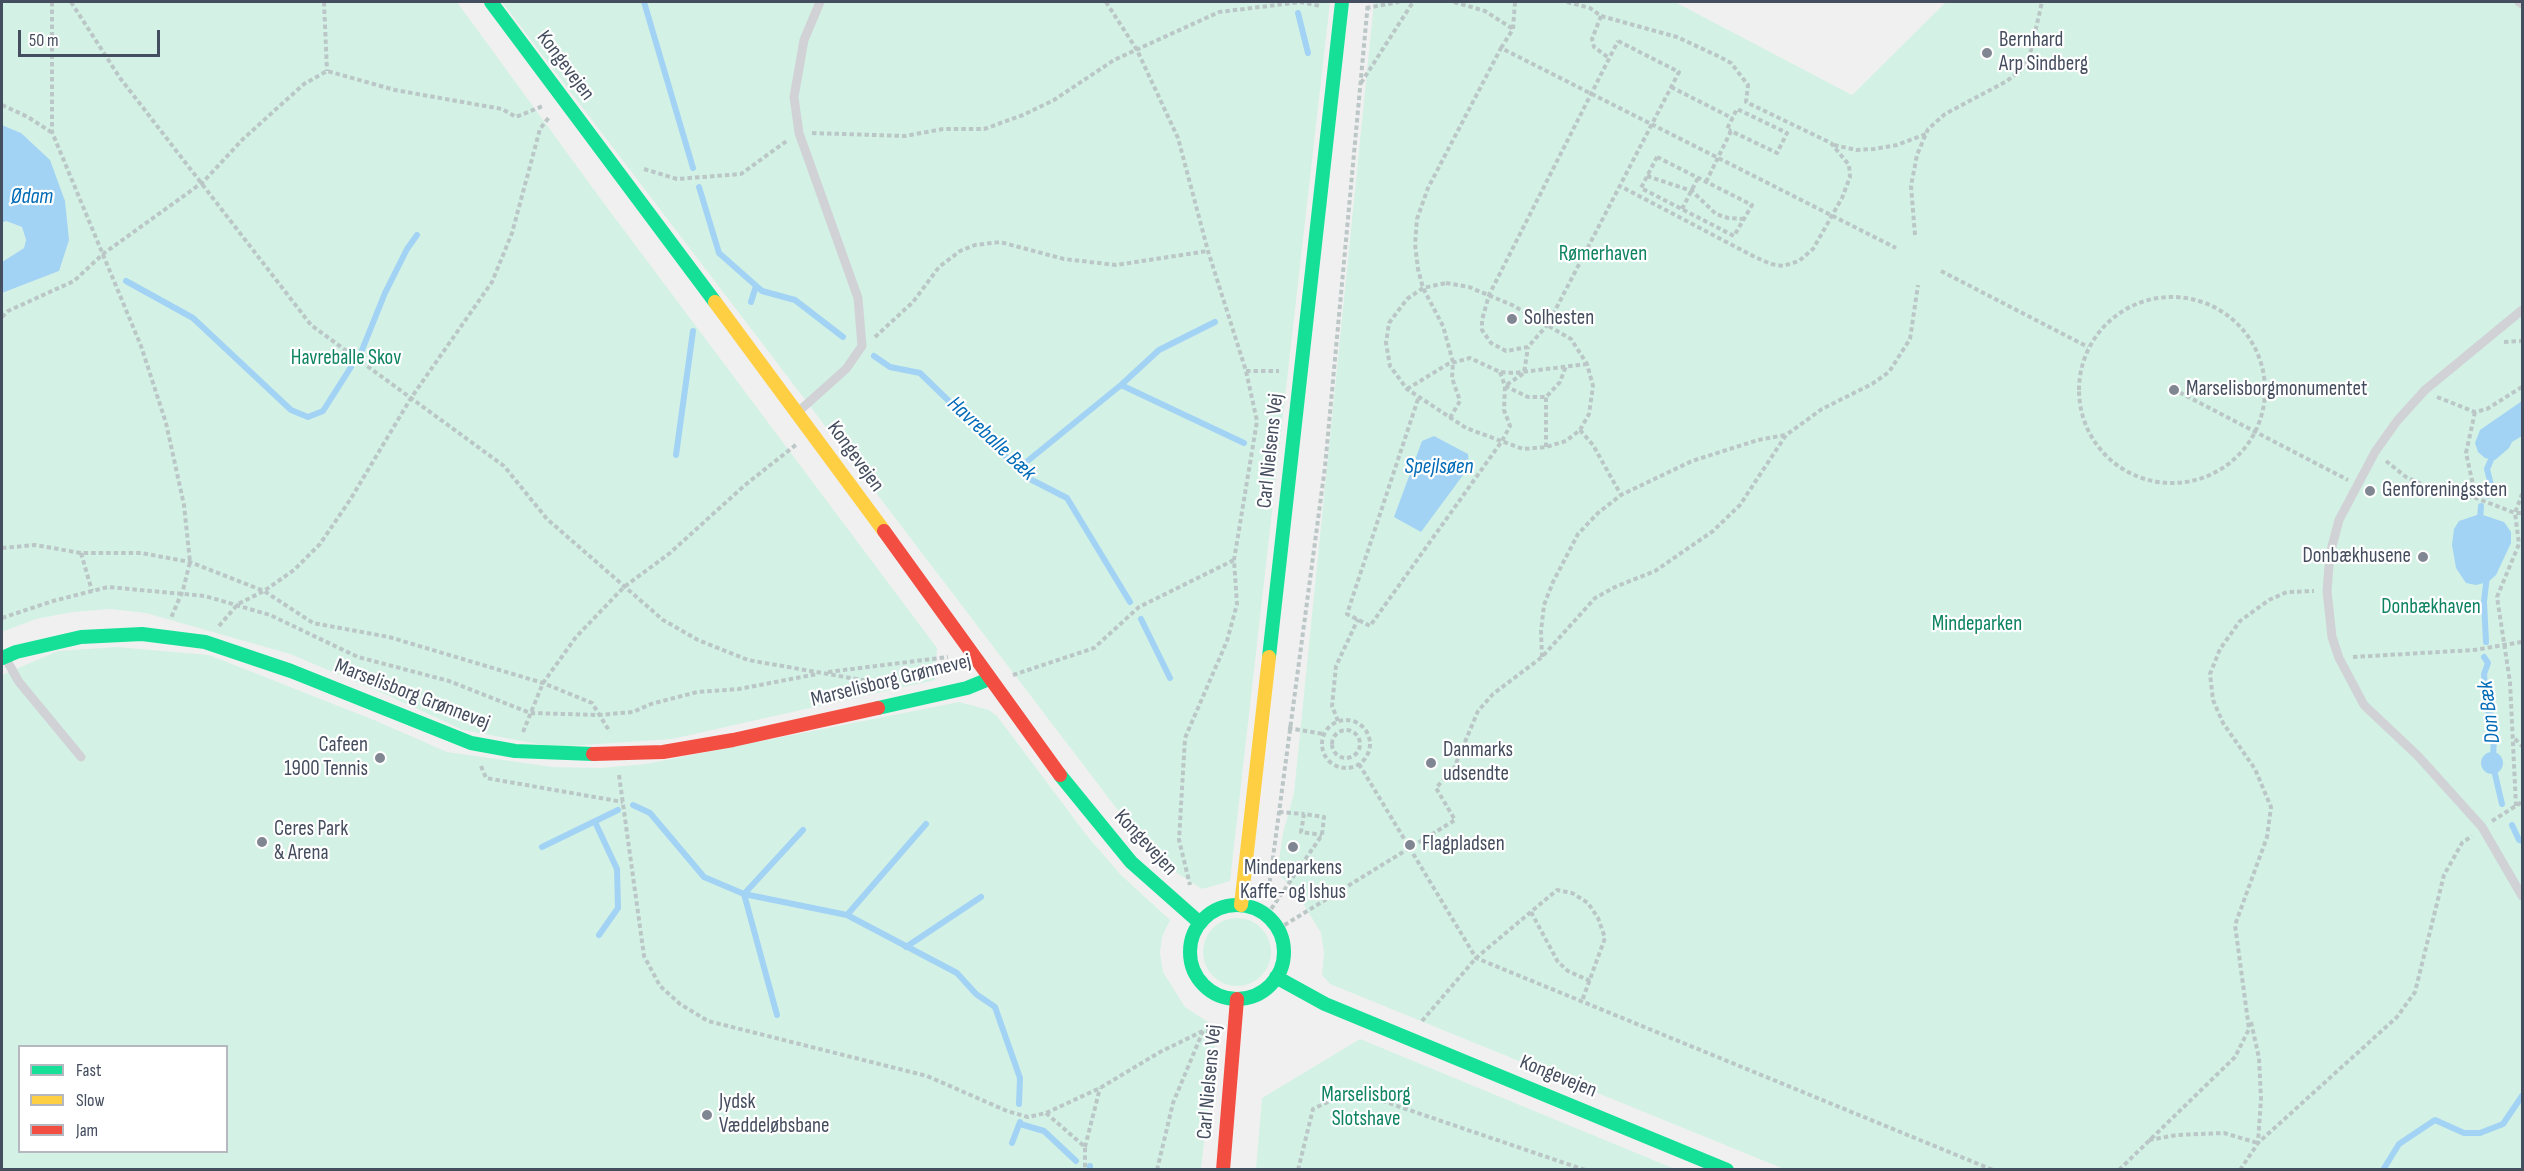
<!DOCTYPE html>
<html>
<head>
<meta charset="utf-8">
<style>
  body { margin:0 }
  #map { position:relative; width:2524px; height:1171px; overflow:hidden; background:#f1f0f0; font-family:"Sofia Sans Condensed",sans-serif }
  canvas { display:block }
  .frame { position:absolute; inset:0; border:3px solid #454e5f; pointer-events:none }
  .legend { position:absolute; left:18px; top:1045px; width:210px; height:108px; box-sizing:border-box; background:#fff; border:2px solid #b5b8bf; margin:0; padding:8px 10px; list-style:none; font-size:18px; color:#454e5f }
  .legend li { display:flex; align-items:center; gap:12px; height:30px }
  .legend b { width:30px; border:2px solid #b5b8bf }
  .scale { position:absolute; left:18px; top:30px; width:142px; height:27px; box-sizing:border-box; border:3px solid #454e5f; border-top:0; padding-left:8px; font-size:18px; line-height:21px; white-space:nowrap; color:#454e5f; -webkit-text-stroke:4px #fff; paint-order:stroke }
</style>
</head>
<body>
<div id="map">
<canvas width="2524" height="1171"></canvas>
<div class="frame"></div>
<ul class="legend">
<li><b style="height:8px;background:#16e098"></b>Fast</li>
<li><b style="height:8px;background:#ffcf43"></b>Slow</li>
<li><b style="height:8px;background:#f24e42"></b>Jam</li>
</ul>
<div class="scale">50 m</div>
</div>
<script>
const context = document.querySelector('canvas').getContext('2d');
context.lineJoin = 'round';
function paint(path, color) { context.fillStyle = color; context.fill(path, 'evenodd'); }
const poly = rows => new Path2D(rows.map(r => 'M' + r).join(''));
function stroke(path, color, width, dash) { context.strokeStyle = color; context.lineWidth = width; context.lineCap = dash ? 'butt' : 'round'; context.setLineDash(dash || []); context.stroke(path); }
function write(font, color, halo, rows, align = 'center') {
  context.font = font + ' "Sofia Sans Condensed",sans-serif'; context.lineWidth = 4.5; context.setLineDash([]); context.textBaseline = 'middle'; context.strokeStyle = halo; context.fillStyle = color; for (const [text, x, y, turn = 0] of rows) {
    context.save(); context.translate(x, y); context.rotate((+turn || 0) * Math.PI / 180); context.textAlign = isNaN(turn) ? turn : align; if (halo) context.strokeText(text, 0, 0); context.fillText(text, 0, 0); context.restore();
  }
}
const green = poly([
  [2,2,457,2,600,198,937,648,935,680,672,739,554,747,463,730,385,694,290,654,146,613,110,609,73,612,36,619,2,632,2,293,59,271,21,133,2,125],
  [502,2,1330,2,1230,881,1202,889,1177,873,1147,845,1120,813],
  [1374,2,1675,2,1852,95,1946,2,2522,2,2522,1169,1784,1169,1330,984,1322,975,1324,953,1321,933,1295,890,1277,873,1283,833,1294,793],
  [6,221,22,227,26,241,24,248,2,262,2,223],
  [117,647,209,655,374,720,447,752,553,767,600,768,646,764,959,702,989,710,997,716,1088,837,1121,875,1170,920,1162,937,1160,953,1163,972,1185,1007,1217,1028,1201,1169,2,1170,2,675,58,651],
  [20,1046,226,1046,226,1152,20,1152],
  '1203 952a34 34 0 1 1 68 0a34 34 0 1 1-68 0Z',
  [1360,1039,1675,1169,1256,1169,1262,1098]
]);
const water = poly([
  [2,125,21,133,50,160,65,201,69,240,59,271,2,293,2,262,24,248,26,240,22,227,6,221,2,223],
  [2522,401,2522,436,2512,442,2509,448,2495,460,2485,458,2478,452,2475,443,2480,430],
  [1434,436,1468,454,1469,467,1421,532,1394,517,1422,441],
  [2480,514,2504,522,2511,532,2511,543,2496,575,2488,582,2476,585,2466,583,2456,568,2452,545,2454,529,2459,521],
  '2481 763a11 11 0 1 1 22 0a11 11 0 1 1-22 0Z'
]);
const stream = poly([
  [644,2,693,168],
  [1298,13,1308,53],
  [699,187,719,253,762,291,795,300,843,337],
  [126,281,193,318,291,410,308,417,323,411,351,367],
  [751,302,756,286],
  [362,350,385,293,407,249,417,235],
  [874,356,890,367,920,373,1028,478,1067,498,1130,602],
  [1121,385,1159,350,1215,322],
  [676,455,693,331],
  [1019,468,1121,385,1244,443],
  [2488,496,2491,485,2487,469,2493,455],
  [2480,520,2481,506],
  [1141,619,1170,678],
  [2486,642,2484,602,2487,575],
  [2484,657,2488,663,2484,674,2487,710,2495,719,2493,757],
  [2494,770,2502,804],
  [633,805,650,813,704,877,744,894,847,915,957,973,976,994,995,1007,1020,1078,1019,1104],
  [595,822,617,869,618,908,599,935],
  [2512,825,2519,840,2522,841],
  [542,847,618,810],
  [847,915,926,824],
  [906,947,981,897],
  [777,1015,744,894,803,830],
  [1020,1124,1044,1131,1076,1161],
  [1012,1143,1020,1122],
  [1090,1170,1090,1166],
  [2383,1170,2399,1144,2435,1120,2464,1133,2480,1133,2503,1124,2522,1096]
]);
const path = poly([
  [52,2,52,132,141,346,166,423,184,505,190,562,183,590,171,618],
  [71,2,120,78,311,325,504,466,547,519,663,620,698,640,748,660,868,681,874,686],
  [324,2,327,71],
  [1106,2,1137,50,1178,138,1208,251,1246,371,1257,421,1234,560,1237,604,1227,641,1185,738,1179,840,1190,885],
  [1454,2,1485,11,1513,29],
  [1567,2,1590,8,1601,16,1677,37,1720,57,1731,63,1748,85,1746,102,1831,143,1849,165,1850,177,1842,198,1813,249,1799,261,1783,266,1771,264,1755,257,1620,186],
  [1366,8,1399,2],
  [1601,16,1592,39,1594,47,1609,58],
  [1618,41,1679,72,1548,324,1528,347,1506,351,1491,343,1482,330,1482,320,1489,295,1618,41],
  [1501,48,1513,29,1515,2],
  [1361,83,1413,2],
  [1671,87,1732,118],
  [2,105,28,117,51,132],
  [812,133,905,136,943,129,984,129,1023,115,1054,100,1114,60,1219,12,1301,2,1320,6],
  [1834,145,1856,150,1874,149,1897,145,1926,134],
  [1657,157,1752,205,1734,236,1641,188,1657,157],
  [644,169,677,179,741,174,788,140],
  [1647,176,1692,191,1716,214,1728,218,1744,219],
  [1706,182,1731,131,1777,153,1787,133,1737,109,1727,129,1731,131],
  [1682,209,1698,178],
  [1915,235,1911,186,1917,155,1928,129,1945,114,2007,81,2023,68,2031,50,2042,2],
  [1941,271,2088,347],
  [1446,283,1469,287,1512,305,1571,339,1587,364,1593,386,1589,414,1580,430,1566,441,1546,447,1523,449,1466,428,1407,389,1390,366,1386,343,1389,323,1407,299,1423,288,1446,283],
  '2079 390a93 93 0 1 1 186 0a93 93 0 1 1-186 0Z',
  [2,317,8,311,74,281,103,254,203,182,243,139,304,84,327,71,395,90,502,109,516,117,543,106],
  [875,337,913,302,939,267,960,251,975,245,1000,242,1064,259,1116,265,1208,251],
  [2504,342,2522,341],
  [1246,371,1279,371],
  [1500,372,1505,386,1528,397,1546,397,1560,382,1566,366],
  [1407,389,1448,364,1470,358,1500,372,1514,373,1587,364],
  [2173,389,2348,480],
  [2437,397,2475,412,2487,409,2522,387],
  [1418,399,1347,614,1370,626,1502,441,1510,426,1504,410,1505,386,1524,373,1528,347],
  [2475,412,2466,453,2476,498],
  [1450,418,1460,401,1452,378,1453,362,1443,326,1423,288,1418,269,1415,244,1417,219,1428,188,1501,48,1896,248],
  [1580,430,1593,445,1621,495],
  [1546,447,1546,397],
  [2386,461,2406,477,2440,492,2476,498,2515,513,2522,513],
  [2,548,35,545,81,553,141,553,190,562,264,591,313,623,389,637,543,683,592,703,610,732],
  [81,553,92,591],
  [2,618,53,601,108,587,205,596,270,615,358,657,449,681,530,713,599,715,633,712,651,704,697,692,739,689,817,674],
  [219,626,238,604,264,591,294,570,320,544,350,500,411,398,492,282,512,233,540,129,550,116],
  [1542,657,1541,631,1544,605,1553,582,1578,534,1598,513,1621,495,1692,461,1758,440,1785,435],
  [2353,657,2474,650,2522,642],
  [828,672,948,657],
  [1013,675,1094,648,1139,607,1234,560],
  '1322 744a24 24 0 1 1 48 0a24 24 0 1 1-48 0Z',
  [1338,721,1332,706,1336,666,1358,619],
  [1288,728,1324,734],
  '1332 744a14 14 0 1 1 28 0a14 14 0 1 1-28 0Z',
  [523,732,543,683,576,637,624,587,670,553,745,485,797,444],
  [2515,739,2522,746],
  [1359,764,1476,958,1993,1170],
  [481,766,486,778,623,802],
  [619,775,644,956,660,986,680,1004,708,1021,927,1076,1007,1111,1028,1117,1046,1113,1100,1088,1160,1052,1203,1031,1213,1031],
  [2516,806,2510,682,2497,597,2519,544,2515,513,2522,494],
  [1279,812,1304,814],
  [2492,821,2522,802],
  [1266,889,1270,880,1325,467,1368,2],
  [1531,912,1558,962,1568,971,1590,981],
  [1267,915,1322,835,1324,817,1304,814,1301,832,1322,835],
  [1278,929,1455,820,1436,788,1454,768,1478,711,1493,694,1542,657,1595,598,1615,587,1655,571,1713,531,1740,505,1786,435,1822,409,1872,384,1889,372,1910,339,1918,285],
  [1422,1021,1476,958,1557,890,1572,893,1588,903,1598,918,1605,938,1582,1001],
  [2251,1022,2259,1058,2261,1099,2258,1142],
  [1046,1113,1085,1147,1085,1170],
  [2149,1140,2177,1135,2224,1133,2258,1143],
  [1085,1147,1100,1088],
  [1157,1170,1173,1103,1203,1031],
  [1298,1170,1313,1109,1334,1099,1368,1096,1585,1170],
  [2119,1170,2235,1057,2249,1029,2235,925,2267,837,2271,807,2255,769,2223,723,2213,700,2210,674,2220,649,2240,621,2269,600,2287,592,2314,591],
  [2240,1170,2258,1143,2397,1017,2415,992,2444,875,2462,843,2472,836]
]);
const lane = poly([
  [2519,2,2522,4],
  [2522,310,2425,390,2397,421,2375,452,2339,520,2330,554,2327,591,2332,637,2339,658,2364,705,2418,756,2482,827,2522,896],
  [799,411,846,369,862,346,858,298,799,133,794,97,804,40,820,2],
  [6,659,19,682,81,757]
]);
const fast = poly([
  [491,2,715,302],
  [1269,657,1342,2],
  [2,658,16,652,81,637,142,634,205,642,291,671,471,743,515,751,593,754],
  [878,708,967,688,989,679],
  [1060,775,1131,862,1200,923],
  '1190 952a47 47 0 1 1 94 0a47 47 0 1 1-94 0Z',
  [1276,977,1325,1004,1727,1170]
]);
const slow = poly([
  [715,302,884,531],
  [1241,905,1269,657]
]);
const jam = poly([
  [884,531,1060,775],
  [593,754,663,752,733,740,878,708],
  [1223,1170,1237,999]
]);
const markers = [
  [1987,53,6,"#818792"],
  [1512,319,6,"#818792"],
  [2174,390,6,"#818792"],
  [2370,491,6,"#818792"],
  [2423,557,6,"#818792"],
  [380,758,6,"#818792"],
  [1431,763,6,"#818792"],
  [262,842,6,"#818792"],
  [1410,845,6,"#818792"],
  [1293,847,6,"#818792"],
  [707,1115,6,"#818792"]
];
const poiNames = [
  ["Bernhard",1999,41],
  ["Arp Sindberg",1999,65],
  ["Solhesten",1524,319],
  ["Marselisborgmonumentet",2186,390],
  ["Genforeningssten",2382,491],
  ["Donbækhusene",2411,557,"right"],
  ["Cafeen",368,746,"right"],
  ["1900 Tennis",368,770,"right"],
  ["Danmarks",1443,751],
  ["udsendte",1443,775],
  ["Ceres Park",274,830],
  ["& Arena",274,854],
  ["Flagpladsen",1422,845],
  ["Mindeparkens",1293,869,"center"],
  ["Kaffe- og Ishus",1293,893,"center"],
  ["Jydsk",719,1103],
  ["Væddeløbsbane",719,1127]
];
const streetNames = [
  ["Kongevejen",565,66,53],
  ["Carl Nielsens Vej",1271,451,-84],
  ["Kongevejen",855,457,54],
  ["Marselisborg Grønnevej",891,681,-14],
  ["Marselisborg Grønnevej",412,695,21],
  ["Kongevejen",1145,843,47],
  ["Kongevejen",1558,1077,22],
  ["Carl Nielsens Vej",1210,1082,-85]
];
const parkNames = [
  ["Rømerhaven",1603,255],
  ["Havreballe Skov",346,359],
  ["Donbækhaven",2431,608],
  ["Mindeparken",1977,625],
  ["Marselisborg",1366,1096],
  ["Slotshave",1366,1120]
];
const waterNames = [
  ["Ødam",32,197],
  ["Havreballe Bæk",991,439,43],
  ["Spejlsøen",1439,467],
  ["Don Bæk",2490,712,-97]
];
paint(green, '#d3f2e5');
paint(water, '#a3d3f4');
stroke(stream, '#a3d3f4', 6);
stroke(path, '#bbc7c6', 4, [4.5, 3]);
stroke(lane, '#d1d2d6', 9);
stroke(fast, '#16e098', 14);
stroke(slow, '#ffcf43', 14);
stroke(jam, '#f24e42', 14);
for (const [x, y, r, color] of markers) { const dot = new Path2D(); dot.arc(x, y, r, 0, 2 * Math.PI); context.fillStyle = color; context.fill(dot); stroke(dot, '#fff', 2); }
write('21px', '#454e5f', '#fff', poiNames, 'left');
write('21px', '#454e5f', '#fff', streetNames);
write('21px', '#0d8361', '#fff', parkNames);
write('italic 22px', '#006bb7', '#fff', waterNames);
</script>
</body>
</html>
